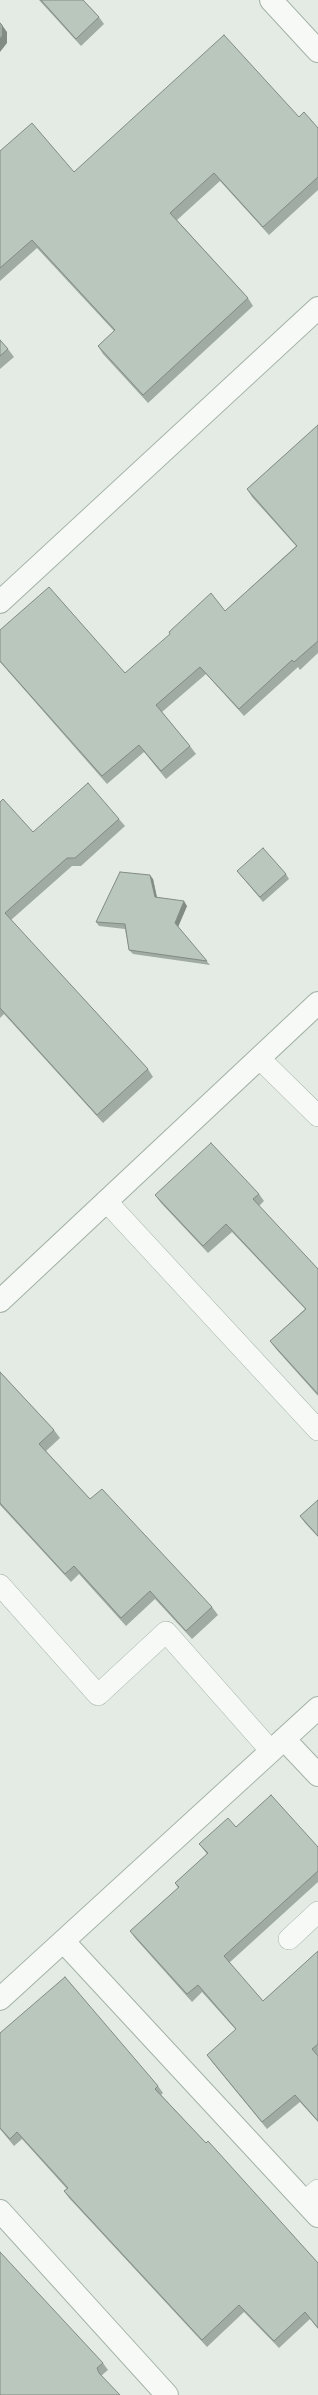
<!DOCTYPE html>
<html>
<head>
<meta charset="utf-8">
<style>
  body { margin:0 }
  canvas { display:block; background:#e3ebe4 }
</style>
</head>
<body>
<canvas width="318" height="2395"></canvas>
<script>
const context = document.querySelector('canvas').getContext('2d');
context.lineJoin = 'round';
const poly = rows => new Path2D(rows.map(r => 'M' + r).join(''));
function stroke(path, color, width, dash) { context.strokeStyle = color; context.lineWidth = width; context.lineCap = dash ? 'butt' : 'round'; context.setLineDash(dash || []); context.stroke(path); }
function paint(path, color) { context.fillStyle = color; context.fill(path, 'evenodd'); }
const service = poly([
  [259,1058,318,1116],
  [106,1201,318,1430],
  [0,1585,98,1695,166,1632,271,1751],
  [289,1939,318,1912],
  [305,2202,318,2190]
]);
const minor = poly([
  [271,0,318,51],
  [0,602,318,308],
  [0,1301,318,1003],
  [284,1739,318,1775],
  [64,1942,318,2216],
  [0,1999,318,1708],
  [0,2211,167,2395]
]);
const wall = poly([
  [39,0,83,0,99,17,104,24,81,46],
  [299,117,318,128,318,190,269,235,220,181,177,220,248,298,253,306,148,403,103,354,98,346,114,331,37,248,0,281,0,151,74,172],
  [0,340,8,349,14,357,0,369],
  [318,425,318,653,300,670,298,667,244,716,206,674,162,712,190,746,196,754,166,779,144,752,107,784,0,662,0,630,125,673,225,611,296,546,252,497,247,489],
  [0,802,33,832,119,819,125,826,81,866,72,866,11,920,148,1069,153,1077,103,1123,4,1014,0,1018],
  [237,871,286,874,289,879,263,902],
  [153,879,157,898,187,906,178,927,210,965,133,954,129,950,125,929,99,926,96,922],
  [259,1194,264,1201,259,1206,318,1269,318,1396,276,1349,270,1341,305,1309,232,1232,208,1253,161,1203,155,1195],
  [0,1372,54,1430,60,1438,46,1451,90,1499,212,1607,218,1615,192,1639,155,1599,126,1626,79,1574,71,1582,0,1505],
  [318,1500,318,1537,305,1523,300,1516],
  [236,1827,318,1847,318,1882,229,1963,263,2001,318,1951,318,2122,300,2102,267,2129,212,2062,207,2055,236,2030,202,1992,192,2002,135,1938,130,1931,178,1888,175,1883,207,1854,199,1844],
  [0,2033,158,2086,163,2093,161,2095,318,2263,318,2329,310,2319,279,2348,244,2312,207,2347,69,2198,64,2191,67,2189,22,2139,14,2146,0,2129],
  [103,2363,108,2370,102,2375,102,2376,0,2395]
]);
const shadedWall = poly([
  [2,25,7,32,7,43,0,52,0,39],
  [150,875,153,879,158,902,155,897],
  [184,901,187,906,178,927,175,923]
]);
const building = poly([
  [41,0,83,0,99,17,76,39,41,0],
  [0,23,2,25,2,36,0,39,0,23],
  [224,35,299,117,304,112,318,128,318,177,263,227,214,173,170,213,248,298,143,395,98,346,115,330,32,240,0,268,0,151,32,123,74,172,224,35],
  [0,340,8,349,0,356,0,340],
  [318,425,318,641,294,662,292,660,239,709,200,667,156,705,190,746,161,771,139,745,102,776,0,661,0,630,49,587,125,673,170,634,169,632,211,593,225,611,297,546,247,489,318,425],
  [88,783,119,819,75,858,67,858,5,913,148,1069,97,1115,0,1008,0,802,3,799,33,832,88,783],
  [263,848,286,874,260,897,237,871,263,848],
  [120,872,150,875,155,897,184,901,175,923,207,961,129,950,125,924,96,922,120,872],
  [211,1143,259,1194,253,1199,318,1269,318,1394,270,1341,306,1309,226,1224,203,1246,155,1195,211,1143],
  [0,1372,54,1430,39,1444,90,1499,102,1489,212,1607,186,1631,150,1591,121,1618,74,1566,65,1574,0,1503,0,1372],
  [318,1500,318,1536,300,1516,318,1500],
  [271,1795,318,1847,318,1871,224,1956,263,2001,318,1951,318,2044,312,2049,318,2056,318,2121,295,2095,262,2122,207,2055,236,2029,198,1985,187,1994,130,1931,179,1887,175,1883,208,1853,199,1844,228,1818,236,1827,271,1795],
  [65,1977,158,2086,155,2089,206,2143,208,2141,318,2263,318,2328,305,2312,274,2341,239,2305,202,2340,64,2191,68,2188,17,2132,10,2139,0,2128,0,2033,65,1977],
  [0,2252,103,2363,97,2368,99,2373,120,2395,0,2395,0,2252]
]);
stroke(service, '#a4b2a6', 22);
stroke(minor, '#a4b2a6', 24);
stroke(service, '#f6f9f6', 21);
stroke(minor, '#f6f9f6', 22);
paint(wall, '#a0aba3');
paint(shadedWall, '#828b84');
paint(building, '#bac7bd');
stroke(building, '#828b84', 1);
</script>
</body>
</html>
